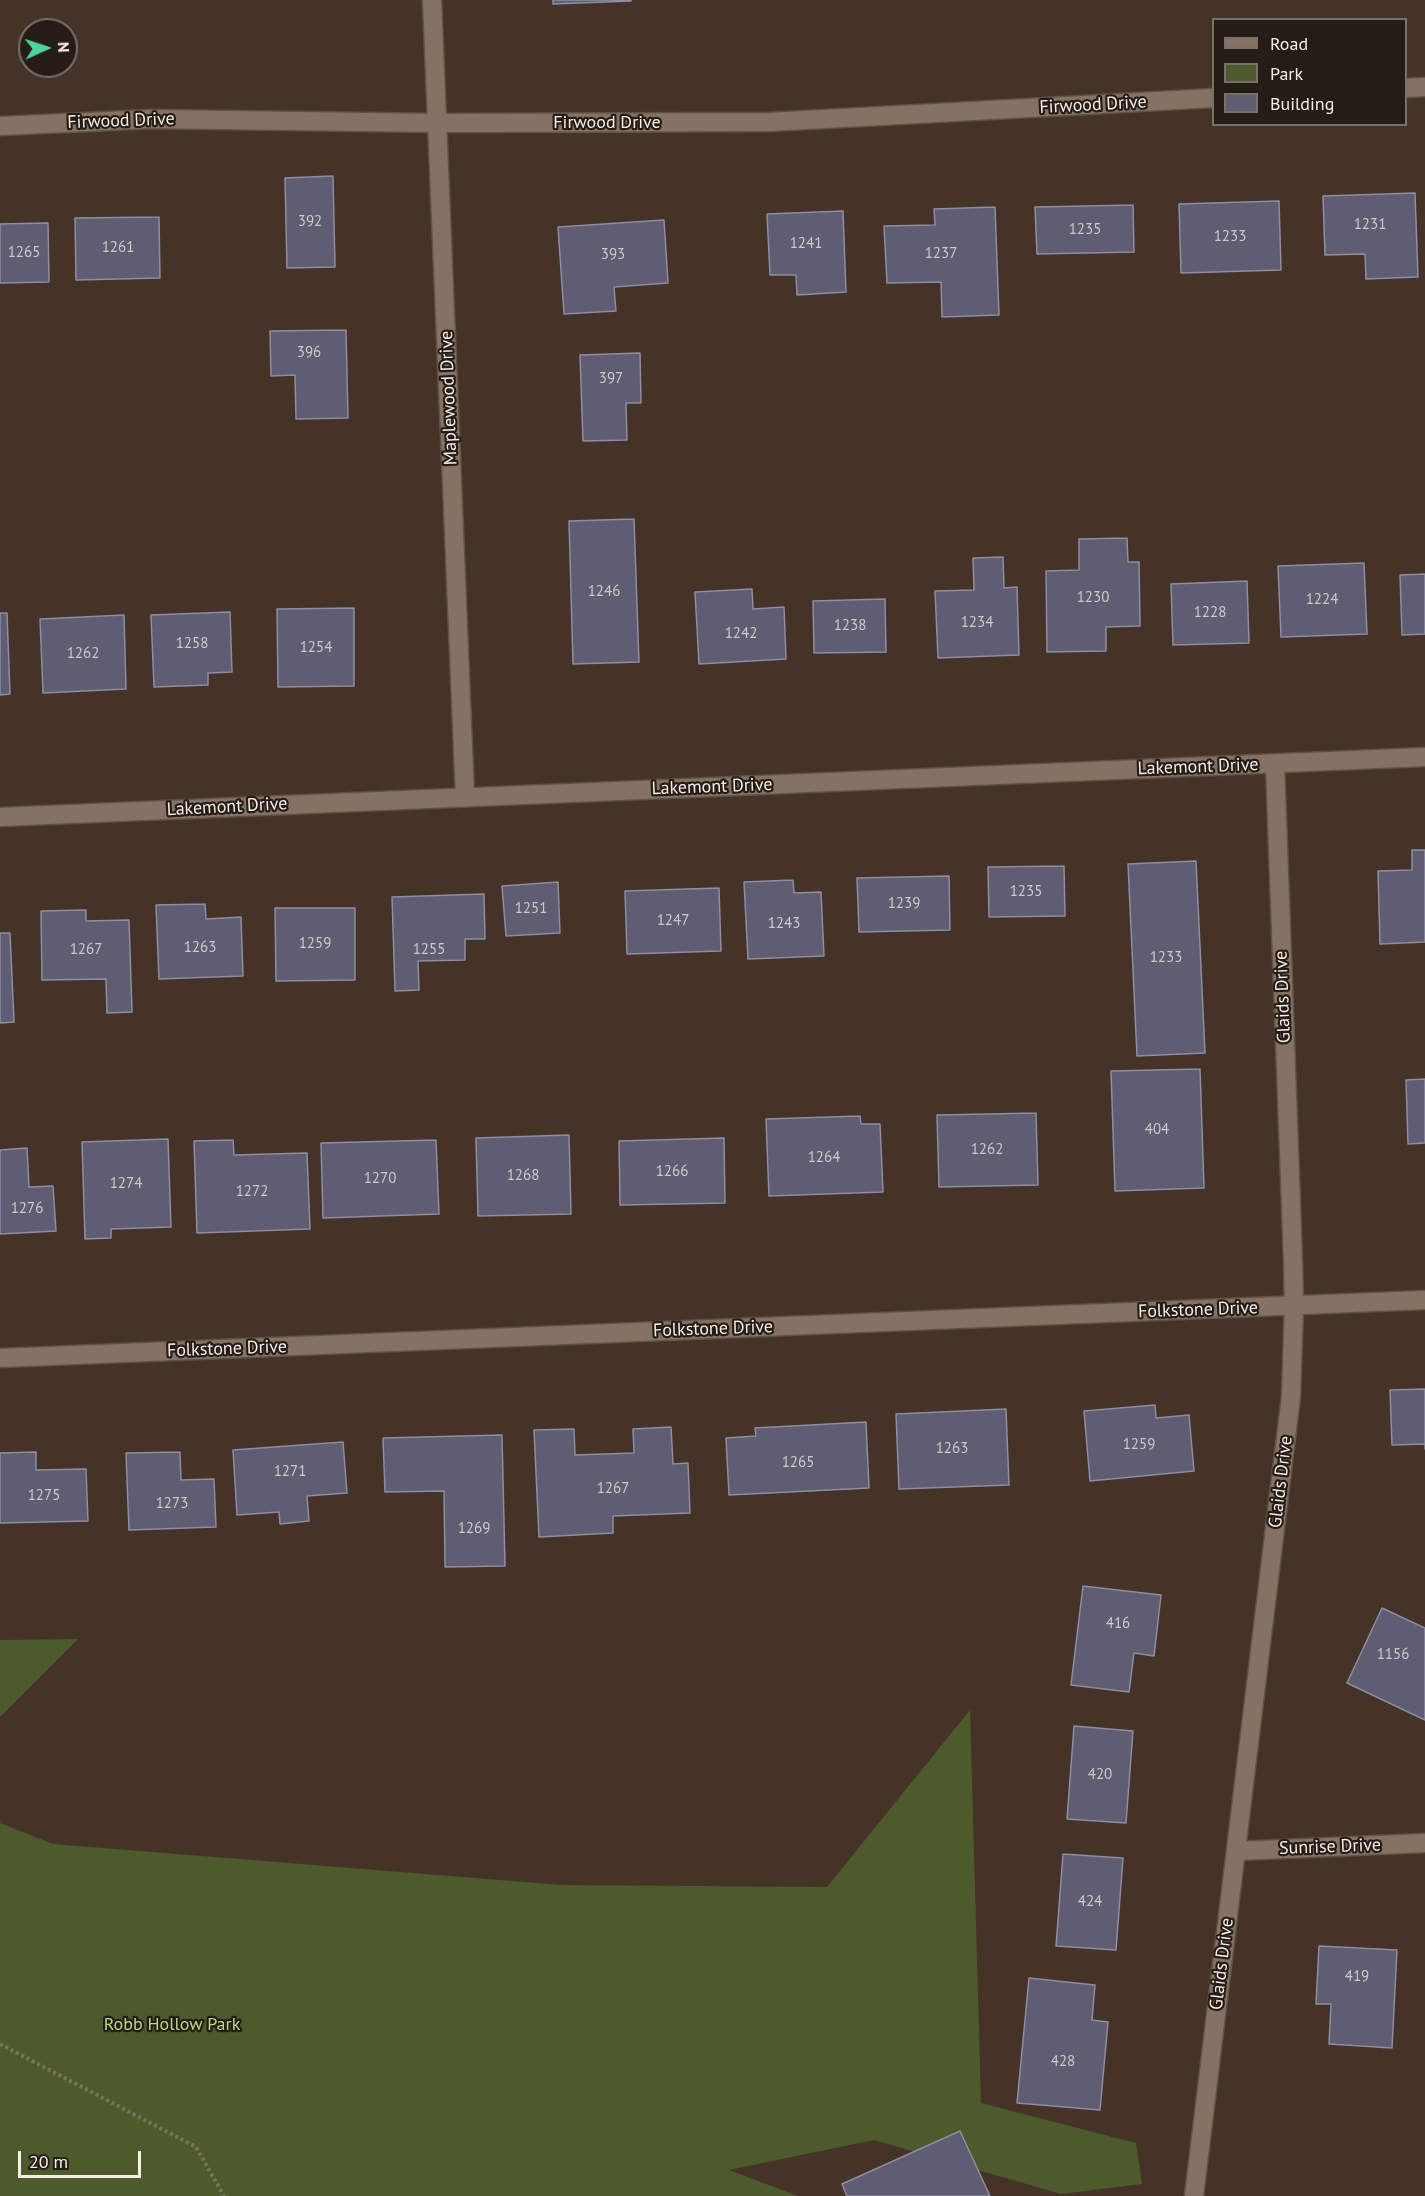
<!DOCTYPE html>
<html>
<head>
<meta charset="utf-8">
<style>
  body { margin:0 }
  #map { position:relative; width:1425px; height:2196px; overflow:hidden; background:#443326; font-family:"PT Sans",sans-serif }
  canvas { display:block }
  .legend { position:absolute; left:1212px; top:18px; width:195px; height:108px; box-sizing:border-box; background:#241d17; border:2px solid #797069; margin:0; padding:8px 10px; list-style:none; font-size:18px; color:#f8ede4 }
  .legend li { display:flex; align-items:center; gap:12px; height:30px }
  .legend b { width:30px; border:2px solid #797069 }
  .north { position:absolute; left:18px; top:18px; width:60px; height:60px; box-sizing:border-box; background:#241d17; border:2px solid #797069; border-radius:50%; rotate:87deg; font-size:16px; font-weight:700; line-height:24px; text-align:center; color:#f8ede4 }
  .north::after { content:''; display:block; margin:auto; width:21px; height:27px; background:#51d398; clip-path:polygon(50% 0,100% 100%,50% 72%,0 100%) }
  .scale { position:absolute; left:18px; top:2151px; width:123px; height:27px; box-sizing:border-box; border:3px solid #f8ede4; border-top:0; padding-left:8px; font-size:18px; line-height:21px; white-space:nowrap; color:#f8ede4; -webkit-text-stroke:4px #241d17; paint-order:stroke }
</style>
</head>
<body>
<div id="map">
<canvas width="1425" height="2196"></canvas>
<ul class="legend">
<li><b style="height:8px;background:#867263"></b>Road</li>
<li><b style="height:16px;background:#4c5a2c"></b>Park</li>
<li><b style="height:16px;background:#5e5d72"></b>Building</li>
</ul>
<div class="north">N</div>
<div class="scale">20 m</div>
</div>
<script>
const context = document.querySelector('canvas').getContext('2d');
context.lineJoin = 'round';
function paint(path, color) { context.fillStyle = color; context.fill(path, 'evenodd'); }
const poly = rows => new Path2D(rows.map(r => 'M' + r).join(''));
function stroke(path, color, width, dash) { context.strokeStyle = color; context.lineWidth = width; context.lineCap = dash ? 'butt' : 'round'; context.setLineDash(dash || []); context.stroke(path); }
function write(font, color, halo, rows, align = 'center') {
  context.font = font + ' "PT Sans",sans-serif'; context.lineWidth = 4.5; context.setLineDash([]); context.textBaseline = 'middle'; context.strokeStyle = halo; context.fillStyle = color; for (const [text, x, y, turn = 0] of rows) {
    context.save(); context.translate(x, y); context.rotate((+turn || 0) * Math.PI / 180); context.textAlign = isNaN(turn) ? turn : align; if (halo) context.strokeText(text, 0, 0); context.fillText(text, 0, 0); context.restore();
  }
}
const green = poly([
  [78,1639,0,1717,0,1640],
  [970,1710,981,2103,1136,2143,1142,2184,1061,2194,874,2140,729,2170,798,2196,0,2196,0,1823,53,1844,562,1885,827,1887]
]);
const building = poly([
  [553,0,631,0,631,1,553,4,553,0],
  [333,176,335,267,287,268,285,178,333,176],
  [1415,193,1418,277,1366,279,1365,254,1325,255,1323,196,1415,193],
  [1279,201,1281,270,1181,273,1179,204,1279,201],
  [1133,205,1134,252,1037,254,1035,207,1133,205],
  [995,207,999,315,942,317,941,282,887,283,884,226,935,225,934,209,995,207],
  [843,211,846,292,797,295,796,275,770,275,767,214,843,211],
  [159,217,160,278,76,280,75,218,159,217],
  [664,220,668,283,614,287,616,311,564,314,558,227,664,220],
  [48,223,49,282,0,283,0,224,48,223],
  [346,330,348,418,296,419,295,375,271,376,270,331,346,330],
  [640,353,641,403,626,403,627,440,583,441,580,355,640,353],
  [634,519,639,662,573,664,569,521,634,519],
  [1127,538,1128,562,1139,562,1140,626,1106,627,1106,651,1047,652,1046,571,1079,570,1079,539,1127,538],
  [1003,557,1004,588,1017,587,1019,655,938,658,935,591,974,590,973,558,1003,557],
  [1364,563,1367,634,1281,637,1278,566,1364,563],
  [1425,574,1425,634,1402,635,1400,575,1425,574],
  [1247,581,1249,643,1173,645,1171,584,1247,581],
  [752,589,753,609,784,607,786,659,699,664,695,592,752,589],
  [885,599,886,652,814,653,813,601,885,599],
  [354,608,354,686,278,687,277,609,354,608],
  [230,612,232,672,208,673,208,685,154,687,151,615,230,612],
  [0,613,7,613,10,694,0,695,0,613],
  [124,615,126,689,43,693,40,619,124,615],
  [1412,850,1425,850,1425,942,1380,944,1378,871,1412,870,1412,850],
  [1196,861,1205,1053,1137,1056,1128,864,1196,861],
  [1064,866,1065,916,989,917,988,867,1064,866],
  [949,876,950,930,859,932,857,878,949,876],
  [793,880,794,893,821,892,824,956,748,959,744,882,793,880],
  [558,882,560,933,506,936,502,886,558,882],
  [719,888,721,951,627,954,625,891,719,888],
  [484,894,485,939,465,939,465,960,418,961,419,990,395,991,392,897,484,894],
  [205,904,206,919,241,917,243,976,159,979,156,905,205,904],
  [275,908,355,908,355,980,276,981,275,908],
  [86,910,86,921,129,920,132,1012,107,1013,106,979,42,980,41,911,86,910],
  [0,933,10,933,14,1022,0,1023,0,933],
  [1200,1069,1204,1188,1115,1191,1111,1071,1200,1069],
  [1425,1079,1425,1143,1408,1144,1406,1080,1425,1079],
  [1036,1113,1038,1185,939,1187,937,1115,1036,1113],
  [860,1116,861,1124,880,1124,883,1192,769,1196,766,1119,860,1116],
  [569,1135,571,1214,478,1216,476,1138,569,1135],
  [724,1138,725,1203,620,1205,619,1141,724,1138],
  [168,1139,171,1227,111,1229,111,1238,85,1239,82,1142,168,1139],
  [233,1140,234,1155,307,1153,310,1229,197,1233,194,1141,233,1140],
  [436,1140,439,1214,323,1218,321,1143,436,1140],
  [27,1148,29,1187,53,1186,56,1231,0,1234,0,1150,27,1148],
  [1425,1389,1425,1449,1425,1444,1392,1445,1390,1390,1425,1389],
  [1155,1405,1156,1418,1189,1415,1194,1471,1090,1481,1084,1411,1155,1405],
  [1006,1409,1009,1485,899,1489,896,1414,1006,1409],
  [866,1422,869,1488,729,1495,726,1438,756,1436,755,1428,866,1422],
  [671,1427,673,1464,688,1463,690,1513,613,1516,613,1533,539,1537,534,1430,574,1429,575,1455,634,1453,633,1429,671,1427],
  [502,1435,505,1566,445,1567,444,1491,385,1492,383,1438,502,1435],
  [343,1442,347,1493,307,1496,309,1521,280,1524,279,1512,237,1515,233,1450,343,1442],
  [36,1452,36,1470,86,1469,88,1521,0,1523,0,1453,36,1452],
  [180,1452,181,1480,214,1479,216,1527,129,1530,126,1453,180,1452],
  [1083,1586,1161,1595,1154,1656,1134,1653,1129,1692,1071,1685,1083,1586],
  [1382,1608,1425,1628,1425,1720,1347,1683,1382,1608],
  [1074,1726,1133,1731,1126,1823,1067,1819,1074,1726],
  [1063,1854,1123,1858,1116,1950,1056,1946,1063,1854],
  [1319,1946,1397,1950,1392,2048,1329,2044,1331,2004,1316,2004,1319,1946],
  [1029,1978,1095,1985,1092,2020,1108,2022,1100,2110,1017,2103,1029,1978],
  [960,2131,990,2196,847,2196,842,2184,960,2131]
]);
const path = poly([
  [0,2044,196,2147,224,2196]
]);
const minor = poly([
  [432,0,465,797],
  [1406,88,1425,87],
  [0,126,151,119,437,123,769,122,1214,98],
  [0,817,1425,757],
  [0,1358,1425,1300],
  [1236,1851,1425,1843],
  [1194,2196,1291,1396,1294,1306,1293,1261,1275,764]
]);
const numberNames = [
  ["392",310,222],
  ["1231",1370,225],
  ["1235",1085,230],
  ["1233",1230,237],
  ["1241",806,244],
  ["1261",118,248],
  ["1265",24,253],
  ["1237",941,254],
  ["393",613,255],
  ["396",309,353],
  ["397",611,379],
  ["1246",604,592],
  ["1230",1093,598],
  ["1224",1322,600],
  ["1228",1210,613],
  ["1234",977,623],
  ["1238",850,626],
  ["1242",741,634],
  ["1258",192,644],
  ["1254",316,648],
  ["1262",83,654],
  ["1235",1026,892],
  ["1239",904,904],
  ["1251",531,909],
  ["1247",673,921],
  ["1243",784,924],
  ["1259",315,944],
  ["1263",200,948],
  ["1267",86,950],
  ["1255",429,950],
  ["1233",1166,958],
  ["404",1157,1130],
  ["1262",987,1150],
  ["1264",824,1158],
  ["1266",672,1172],
  ["1268",523,1176],
  ["1270",380,1179],
  ["1274",126,1184],
  ["1272",252,1192],
  ["1276",27,1209],
  ["1259",1139,1445],
  ["1263",952,1449],
  ["1265",798,1463],
  ["1271",290,1472],
  ["1267",613,1489],
  ["1275",44,1496],
  ["1273",172,1504],
  ["1269",474,1529],
  ["416",1118,1624],
  ["1156",1393,1655],
  ["420",1100,1775],
  ["424",1090,1902],
  ["419",1357,1977],
  ["428",1063,2062]
];
const streetNames = [
  ["Firwood Drive",1093,105,-3],
  ["Firwood Drive",121,121,-2],
  ["Firwood Drive",607,123],
  ["Maplewood Drive",449,398,-92],
  ["Lakemont Drive",1198,767,-2],
  ["Lakemont Drive",712,787,-2],
  ["Lakemont Drive",227,807,-3],
  ["Glaids Drive",1283,997,-92],
  ["Folkstone Drive",1198,1310,-2],
  ["Folkstone Drive",713,1329,-2],
  ["Folkstone Drive",227,1349,-2],
  ["Glaids Drive",1281,1482,-83],
  ["Sunrise Drive",1330,1847,-2],
  ["Glaids Drive",1222,1964,-83]
];
const parkNames = [
  ["Robb Hollow Park",172,2025]
];
paint(green, '#4c5a2c');
paint(building, '#5e5d72');
stroke(building, '#8e8da4', 1.5);
stroke(minor, '#605246', 21);
stroke(path, '#7f7064', 4, [3, 3]);
stroke(minor, '#867263', 18);
write('15px', '#d2c9c8', null, numberNames);
write('18px', '#f8ede4', '#241d17', streetNames);
write('18px', '#bdd885', '#241d17', parkNames);
</script>
</body>
</html>
